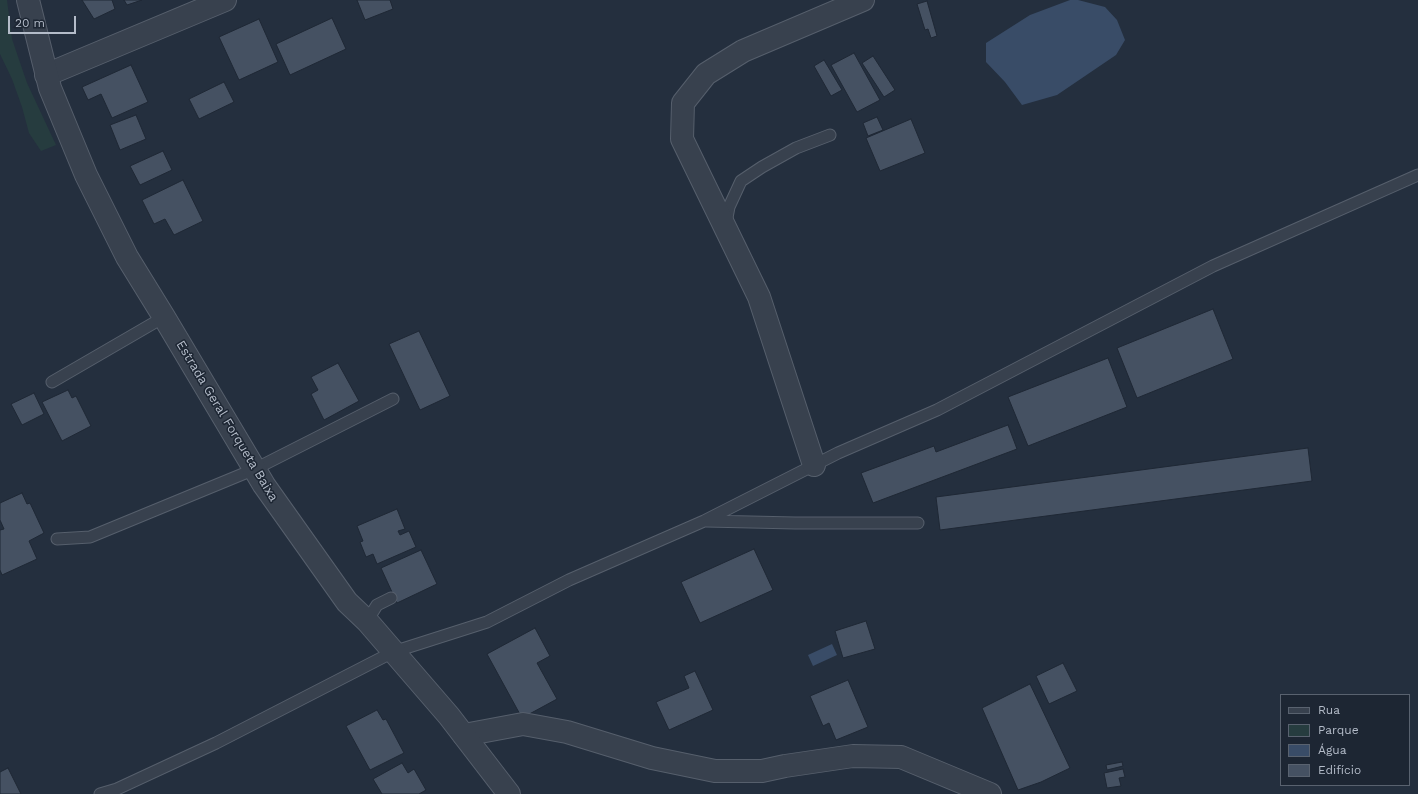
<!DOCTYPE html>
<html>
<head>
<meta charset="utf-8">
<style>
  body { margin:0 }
  #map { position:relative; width:1418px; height:794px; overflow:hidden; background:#242f3e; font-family:"Work Sans",sans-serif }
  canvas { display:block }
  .legend { position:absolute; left:1280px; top:694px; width:130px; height:92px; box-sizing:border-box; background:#1d2633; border:1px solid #59626f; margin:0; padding:5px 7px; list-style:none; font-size:12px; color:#b4bcc9 }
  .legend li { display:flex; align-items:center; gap:8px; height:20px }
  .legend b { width:20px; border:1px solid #59626f }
  .scale { position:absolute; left:8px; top:16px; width:68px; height:18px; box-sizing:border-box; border:2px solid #b4bcc9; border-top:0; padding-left:5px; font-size:12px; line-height:14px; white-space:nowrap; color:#b4bcc9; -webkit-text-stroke:3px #1d2633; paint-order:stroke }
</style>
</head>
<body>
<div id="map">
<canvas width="1418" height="794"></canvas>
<ul class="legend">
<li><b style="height:5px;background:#38414e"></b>Rua</li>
<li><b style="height:11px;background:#263c3f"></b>Parque</li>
<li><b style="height:11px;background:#394c67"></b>Água</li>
<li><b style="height:11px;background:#455162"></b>Edifício</li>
</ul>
<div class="scale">20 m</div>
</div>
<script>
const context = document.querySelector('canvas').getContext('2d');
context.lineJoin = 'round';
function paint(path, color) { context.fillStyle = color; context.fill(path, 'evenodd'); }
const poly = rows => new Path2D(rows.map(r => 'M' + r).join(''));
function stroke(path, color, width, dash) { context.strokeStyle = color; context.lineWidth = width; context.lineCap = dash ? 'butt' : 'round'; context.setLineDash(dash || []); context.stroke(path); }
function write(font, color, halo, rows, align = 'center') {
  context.font = font + ' "Work Sans",sans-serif'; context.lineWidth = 3; context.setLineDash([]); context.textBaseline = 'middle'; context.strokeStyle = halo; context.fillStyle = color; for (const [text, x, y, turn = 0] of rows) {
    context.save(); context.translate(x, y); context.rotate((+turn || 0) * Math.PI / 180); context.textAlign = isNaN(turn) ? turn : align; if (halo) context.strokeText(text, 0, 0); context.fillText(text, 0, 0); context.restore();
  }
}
const green = poly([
  [0,0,7,0,12,39,27,83,56,145,41,151,29,133,22,107,12,79,0,54]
]);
const water = poly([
  [1070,0,1078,0,1105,7,1117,20,1125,40,1116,55,1057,95,1022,105,1005,82,986,62,986,43,1030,15],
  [832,644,837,655,813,666,808,655]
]);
const building = poly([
  [82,0,112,0,115,9,94,19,82,0],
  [124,0,142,0,127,5,124,0],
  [357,0,390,0,393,9,365,20,357,0],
  [927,1,937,36,931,38,928,29,925,30,917,4,927,1],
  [332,18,346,49,290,75,276,44,332,18],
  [259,19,278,62,239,80,219,37,259,19],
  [854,53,880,100,857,112,831,65,854,53],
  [873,56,895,90,884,97,862,63,873,56],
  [824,60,842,90,831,96,814,66,824,60],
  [131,65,148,102,112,118,101,94,88,100,82,87,131,65],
  [224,82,234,102,199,119,189,99,224,82],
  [136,115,146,139,120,150,110,125,136,115],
  [877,117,883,130,868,136,863,123,877,117],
  [911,119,925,153,880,171,866,138,911,119],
  [163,151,172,170,140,185,130,166,163,151],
  [183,180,203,221,174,235,165,219,154,224,142,200,183,180],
  [1213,309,1233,359,1137,398,1117,348,1213,309],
  [419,331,450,396,420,410,389,344,419,331],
  [1108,358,1127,407,1028,446,1008,397,1108,358],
  [338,363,359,401,324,420,311,394,318,390,311,377,338,363],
  [68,390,72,398,76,396,91,426,62,441,42,402,68,390],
  [34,393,44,414,22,425,11,404,34,393],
  [1008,425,1017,449,873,503,861,473,934,446,936,452,1008,425],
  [1308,448,1312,481,940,530,936,497,1308,448],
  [22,493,27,504,30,503,44,533,29,541,37,559,2,575,0,570,0,530,4,529,0,520,0,503,22,493],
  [397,509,405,529,398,531,400,535,409,531,416,547,377,564,373,554,366,557,360,542,363,541,357,526,397,509],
  [754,549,773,590,700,623,681,582,754,549],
  [421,550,437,584,397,603,381,568,421,550],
  [866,621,875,649,843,658,835,631,866,621],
  [535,628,550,656,537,663,557,699,522,718,487,654,535,628],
  [1063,663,1077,691,1049,704,1036,676,1063,663],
  [695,671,713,710,669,730,656,702,689,688,684,676,695,671],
  [848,680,868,727,836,740,829,723,823,726,810,696,848,680],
  [1030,684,1070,768,1041,782,1018,790,982,708,1030,684],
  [377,710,383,720,386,719,404,753,370,770,346,726,377,710],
  [1122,762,1123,766,1107,770,1106,765,1122,762],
  [402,763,408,773,414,769,426,790,419,794,382,794,373,779,402,763],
  [8,768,21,794,0,794,0,772,8,768],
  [1123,769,1125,777,1119,778,1121,786,1107,788,1104,773,1123,769]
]);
const service = poly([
  [726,223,729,207,741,181,762,167,796,148,830,135],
  [52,382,164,317],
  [706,521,795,523,918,523],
  [57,539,90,537,255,469,393,399],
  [367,621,377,605,391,598],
  [100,794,117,789,216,743,393,652,487,622,569,580,704,521,838,453,937,410,1213,266,1418,175]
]);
const minor = poly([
  [46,75,225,0],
  [814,465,759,297,682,139,683,103,706,74,743,51,863,0],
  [464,735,523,724,567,732,652,758,715,771,762,771,785,766,853,756,901,757,990,794]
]);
const tertiary = poly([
  [28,0,50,88,86,175,127,257,164,317,264,485,347,602,367,621,449,716,509,794]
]);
const streetNames = [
  ["Estrada Geral Forqueta Baixa",227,421,59]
];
paint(green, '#263c3f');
paint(water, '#394c67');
paint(building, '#455162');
stroke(building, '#1f2835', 1);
stroke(service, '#565f6c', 13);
stroke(minor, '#565f6c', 24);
stroke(tertiary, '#565f6c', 24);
stroke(service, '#38414e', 11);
stroke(minor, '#38414e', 22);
stroke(tertiary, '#38414e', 22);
write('13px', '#b4bcc9', '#1d2633', streetNames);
</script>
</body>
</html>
